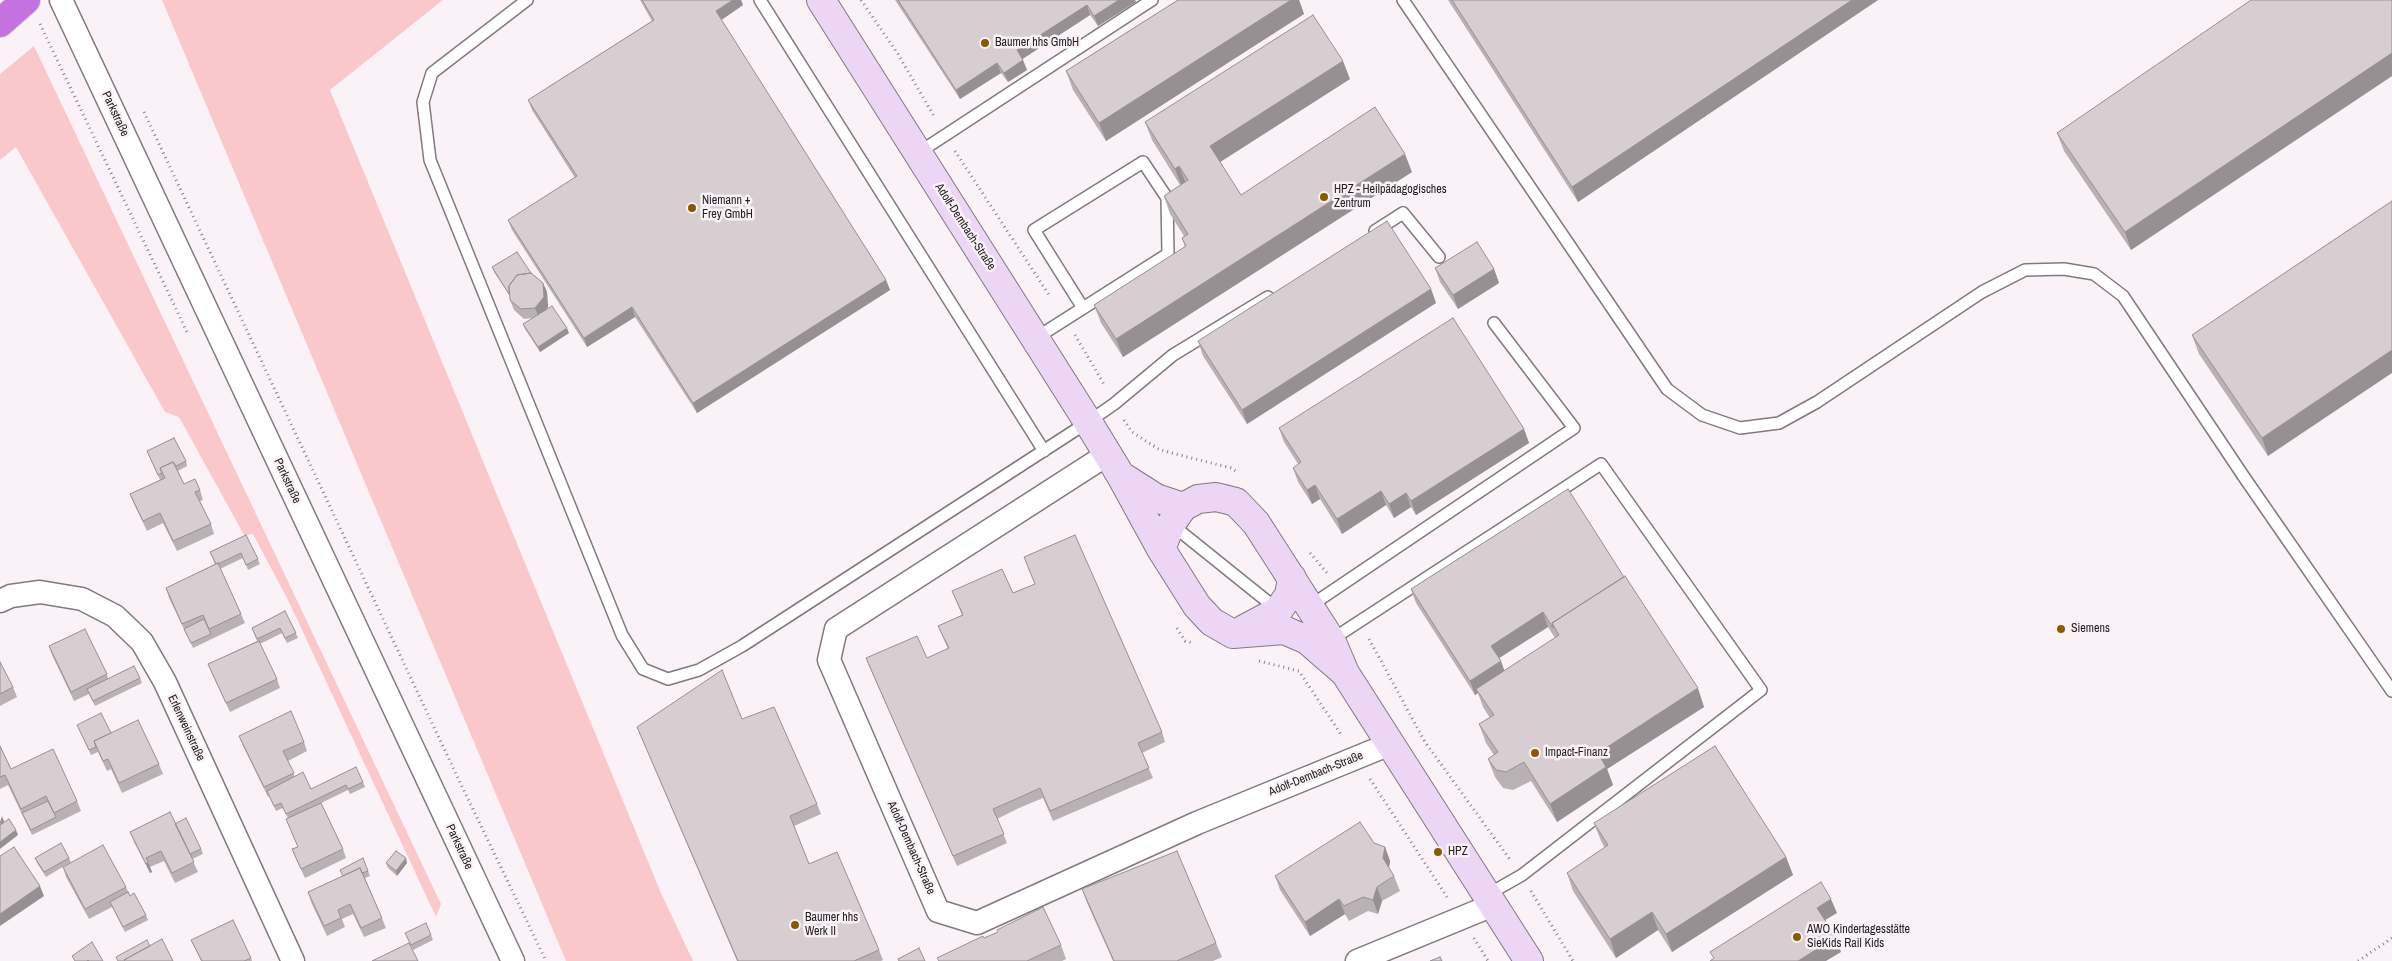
<!DOCTYPE html>
<html>
<head>
<meta charset="utf-8">
<style>
  body { margin:0 }
  canvas { display:block; background:#fbf2f8 }
</style>
</head>
<body>
<canvas width="2392" height="961"></canvas>
<script>
const context = document.querySelector('canvas').getContext('2d');
context.lineJoin = 'round';
function paint(path, color) { context.fillStyle = color; context.fill(path, 'evenodd'); }
const poly = rows => new Path2D(rows.map(r => 'M' + r).join(''));
function stroke(path, color, width, dash) { context.strokeStyle = color; context.lineWidth = width; context.lineCap = dash ? 'butt' : 'round'; context.setLineDash(dash || []); context.stroke(path); }
function write(font, color, halo, rows, align = 'center') {
  context.font = font + ' "Archivo Narrow",sans-serif'; context.lineWidth = 5; context.setLineDash([]); context.textBaseline = 'middle'; context.strokeStyle = halo; context.fillStyle = color; for (const [text, x, y, turn = 0] of rows) {
    context.save(); context.translate(x, y); context.rotate((+turn || 0) * Math.PI / 180); context.textAlign = isNaN(turn) ? turn : align; if (halo) context.strokeText(text, 0, 0); context.fillText(text, 0, 0); context.restore();
  }
}
const green = poly([
  [162,0,443,0,330,90,661,893,693,961,566,961],
  [34,46,441,904,436,917,289,602,253,534,244,535,179,417,165,412,16,147,0,160,0,74]
]);
const path = poly([
  [861,0,898,54,935,118],
  [40,24,187,332],
  [144,112,457,776,546,961],
  [955,151,1049,295],
  [1075,335,1105,386],
  [1124,420,1132,432,1160,450,1231,468,1237,472],
  [1310,553,1327,573],
  [1177,628,1185,641,1193,643],
  [1369,639,1425,742,1511,861],
  [1259,661,1299,671,1342,736],
  [1370,779,1447,897],
  [1531,891,1573,961],
  [1474,938,1488,961],
  [2358,961,2392,938]
]);
const lane = poly([
  [527,0,432,73,423,102,430,160,622,635,643,669,668,679,699,670,742,646,1088,422,1114,404,1173,355,1268,297],
  [760,0,1044,451],
  [1403,0,1667,389,1702,415,1740,428,1779,423,1817,402,1982,292,2025,270,2064,269,2094,274,2123,296,2244,477,2392,691],
  [918,153,1152,0],
  [1375,231,1403,213,1439,257],
  [1036,338,1168,254,1167,198,1143,162,1034,230,1083,308],
  [1171,524,1278,610],
  [1310,606,1574,428,1494,323],
  [1331,640,1601,464,1761,690,1522,875,1487,895]
]);
const street = poly([
  [61,0,513,961],
  [1108,454,836,629,829,660,938,911,977,923,1197,823,1390,744],
  [0,601,11,596,40,592,82,599,115,616,142,642,165,682,293,961],
  [1357,961,1493,905]
]);
const secondary = poly([
  [821,0,1088,422,1121,476,1161,549,1197,606,1212,622,1233,634,1284,630,1307,640,1345,673],
  [1123,477,1156,498,1183,507],
  [1161,549,1171,524,1183,507,1198,499,1216,497,1236,502,1256,523,1331,640,1345,673,1529,961],
  [1244,629,1278,611,1289,595,1292,578]
]);
const highway = poly([
  [0,23,26,0]
]);
const wall = poly([
  [640,0,741,0,743,5,721,20,886,280,890,290,697,413,635,317,587,347,512,230,508,220,575,178,532,110,528,100,652,21],
  [895,0,1135,0,1136,2,1098,26,1090,15,1022,59,1027,70,1008,82,1001,73,960,99],
  [1178,0,1299,0,1304,14,1106,141,1073,90,1066,71],
  [1448,0,1878,0,1578,202],
  [2392,0,2392,76,2131,250,2064,151,2057,133],
  [1350,79,1220,162,1241,195,1412,172,1123,357,1101,323,1094,305,1185,247,1182,238,1184,236,1170,214,1164,196,1180,185,1152,140,1145,122],
  [2392,201,2268,456,2199,354,2192,335],
  [492,267,531,273,543,283,547,292,548,307,545,310,569,333,540,352,525,329,523,324,532,318,524,319,514,310,510,300,510,296,494,272],
  [1435,268,1494,269,1499,283,1458,309,1440,282],
  [1431,289,1436,303,1247,424,1203,356,1198,341],
  [1279,428,1524,429,1529,443,1416,515,1411,507,1394,518,1386,505,1342,534,1320,499,1312,504,1298,482,1293,468,1298,464,1284,442],
  [147,451,186,461,187,466,178,471,184,484,200,490,203,500,200,501,211,524,214,534,177,551,163,523,147,531,134,504,130,494,164,478,160,480],
  [1568,489,1704,707,1607,769,1613,785,1557,822,1531,781,1513,790,1503,788,1495,777,1488,759,1494,755,1486,743,1479,724,1490,718,1483,707,1478,693,1475,695,1416,603,1411,589],
  [1548,627,1555,638,1504,671,1499,658],
  [246,535,260,564,248,570,243,558,220,569,241,614,245,623,193,648,169,598,166,588,215,564,210,552],
  [1024,557,1162,732,1165,742,1142,753,1153,778,1053,821,1043,798,1019,808,997,819,1007,843,957,866,870,668,866,658,927,658,948,649,938,626,962,615,952,591,1013,593,1035,584],
  [285,611,298,638,287,643,282,633,260,644,277,679,280,688,230,712,212,674,208,664,257,641,252,628],
  [49,646,107,674,108,679,140,678,142,683,95,706,89,694,74,701,52,655],
  [0,662,13,687,17,697,0,706],
  [742,719,817,804,821,814,794,826,809,864,879,950,883,960,881,961,737,961,637,727],
  [77,725,111,733,159,764,163,774,122,793,111,769,107,771,98,752,91,755],
  [239,736,304,742,307,751,288,761,295,777,311,789,363,782,365,787,350,794,348,790,321,803,343,849,346,858,305,878,296,859,292,849,298,847,286,819,288,818,283,808,276,811,269,796,268,797,243,746],
  [0,746,11,769,77,801,81,811,32,835,8,785,0,789],
  [1594,823,1786,857,1793,875,1672,952,1658,930,1616,958,1573,891,1567,873,1605,848,1601,841],
  [175,824,201,849,203,854,192,859,198,872,175,883,164,861,150,867,152,872,150,873,134,842,130,832],
  [1385,847,1390,861,1389,868,1394,876,1400,891,1382,901,1378,914,1368,911,1349,921,1345,914,1310,936,1280,890,1275,876],
  [35,858,69,858,71,862,46,877,37,863],
  [363,858,370,876,365,878,386,928,364,937,353,914,342,919,345,927,327,936,311,902,308,892,342,877],
  [386,863,407,863,397,876,388,868],
  [63,867,126,887,130,896,146,915,148,920,125,932,112,907,89,919,66,877],
  [1082,889,1216,943,1222,957,1213,961,1113,961,1087,903],
  [405,933,431,935,433,940,413,950],
  [984,938,1061,945,1066,959,1062,961,938,961],
  [191,940,251,958,252,961,201,961]
]);
const shadedWall = poly([
  [733,0,741,0,743,5,720,21,716,11],
  [1119,0,1135,0,1136,2,1098,26,1094,16],
  [1291,0,1299,0,1304,14,1106,141,1099,123],
  [1852,0,1878,0,1578,202,1572,187],
  [1087,5,1090,15,1021,60,1017,50],
  [2392,53,2392,76,2131,250,2125,232],
  [1023,60,1027,70,1008,82,1004,73],
  [1343,61,1350,79,1217,164,1210,146],
  [997,63,1001,73,960,99,956,90],
  [1405,154,1412,172,1123,357,1116,339],
  [1179,166,1186,184,1182,187,1175,169],
  [1494,269,1499,283,1458,309,1453,295],
  [886,280,890,290,697,413,693,403],
  [543,283,547,292,548,307,539,318,535,308],
  [1431,289,1436,303,1247,424,1242,410],
  [632,307,635,317,587,347,584,338],
  [567,328,569,333,540,352,538,347],
  [2392,350,2392,373,2268,456,2262,438],
  [1524,429,1529,443,1416,515,1411,501],
  [1315,485,1320,499,1312,504,1307,490],
  [1381,491,1386,505,1342,534,1337,519],
  [1406,493,1411,507,1394,518,1389,504],
  [1543,612,1548,627,1496,660,1491,646],
  [1501,661,1506,675,1476,689,1478,693,1475,695,1470,681],
  [1698,688,1704,707,1607,769,1613,785,1557,822,1550,804,1598,753],
  [2,816,4,821,1,831,0,822],
  [16,830,18,835,0,849,0,842],
  [1385,847,1390,861,1388,872,1383,858],
  [1786,857,1793,875,1672,952,1666,934],
  [406,858,407,863,397,876,396,871],
  [148,862,152,872,150,873,146,864],
  [40,886,44,896,0,926,0,914],
  [1377,887,1382,901,1378,914,1373,900],
  [1339,899,1345,914,1310,936,1305,922],
  [1831,899,1837,913,1822,922,1817,908],
  [1652,912,1658,930,1616,958,1610,939],
  [1836,937,1841,952,1826,961,1798,961]
]);
const building = poly([
  [642,0,733,0,716,11,886,280,693,403,632,307,584,338,508,220,577,176,528,100,654,20,642,0],
  [898,0,1119,0,1094,16,1087,5,1017,50,1023,60,1004,73,997,63,956,90,898,0],
  [1178,0,1291,0,1099,123,1066,71,1178,0],
  [1452,0,1852,0,1572,187,1452,0],
  [2251,0,2392,0,2392,53,2125,232,2057,133,2251,0],
  [1313,15,1343,61,1210,146,1241,195,1375,107,1405,154,1116,339,1094,305,1186,246,1182,238,1188,234,1164,196,1188,180,1179,166,1175,169,1145,122,1313,15],
  [2392,201,2392,350,2262,438,2192,335,2392,201],
  [1387,221,1431,289,1242,410,1198,341,1387,221],
  [1477,242,1494,269,1453,295,1435,268,1477,242],
  [517,252,531,273,517,275,509,286,509,294,492,267,517,252],
  [531,273,543,283,544,297,535,308,521,309,510,300,509,286,517,275,531,273],
  [552,306,567,328,538,347,523,324,552,306],
  [1453,318,1524,429,1411,501,1406,493,1389,504,1381,491,1337,519,1315,485,1307,490,1293,468,1301,462,1279,428,1453,318],
  [174,438,186,461,176,466,173,462,160,468,162,473,158,475,147,451,174,438],
  [173,462,184,484,195,479,200,490,195,492,211,524,173,541,160,513,143,521,130,494,165,478,160,468,173,462],
  [1568,489,1624,577,1552,623,1553,628,1543,612,1491,646,1501,661,1470,681,1411,589,1568,489],
  [246,535,258,559,246,565,241,553,218,564,218,563,216,564,210,552,246,535],
  [1075,535,1162,732,1138,743,1149,768,1050,811,1040,788,1016,799,993,809,1004,834,953,856,866,658,917,636,927,658,949,648,938,626,963,615,952,591,1002,569,1013,593,1035,584,1024,557,1075,535],
  [218,563,241,614,209,629,203,615,182,624,166,588,218,563],
  [1625,576,1698,688,1598,753,1606,767,1550,804,1524,762,1506,772,1496,770,1488,759,1498,752,1479,724,1494,715,1476,689,1559,635,1552,623,1625,576],
  [285,611,296,633,285,638,280,628,257,639,252,628,285,611],
  [204,619,211,634,191,643,184,629,204,619],
  [85,629,107,674,71,692,49,646,85,629],
  [259,641,277,679,226,703,208,664,259,641],
  [0,662,13,687,0,694,0,662],
  [134,666,140,678,93,701,87,689,134,666],
  [722,670,742,719,774,707,817,804,790,816,809,864,837,852,879,950,854,961,738,961,637,727,722,670],
  [291,711,304,742,283,751,294,773,264,787,239,736,291,711],
  [101,713,111,733,94,741,96,747,89,750,77,725,101,713],
  [138,720,159,764,119,783,108,759,103,761,94,741,138,720],
  [0,746,11,769,53,749,77,801,54,813,46,796,21,809,5,775,0,777,0,746],
  [1715,746,1786,857,1666,934,1652,912,1610,939,1567,873,1608,845,1594,823,1715,746],
  [356,767,363,782,348,789,346,785,286,814,281,803,274,806,267,791,303,772,311,789,356,767],
  [48,801,56,817,31,830,22,813,48,801],
  [321,803,343,849,301,869,292,849,298,847,286,819,321,803],
  [170,812,194,862,172,873,161,851,146,858,148,862,146,864,130,832,170,812],
  [186,818,201,849,190,854,175,824,186,818],
  [9,819,16,830,0,842,0,825,9,819],
  [1360,822,1374,843,1385,847,1383,858,1394,876,1377,887,1373,900,1363,897,1344,906,1339,899,1305,922,1275,876,1360,822],
  [61,843,69,858,44,872,35,858,61,843],
  [103,845,126,887,85,909,63,867,103,845],
  [14,847,40,886,0,914,0,856,14,847],
  [396,851,406,858,396,871,386,863,396,851],
  [1177,851,1216,943,1177,961,1114,961,1082,889,1177,851],
  [363,858,368,871,362,873,360,868,343,876,340,870,363,858],
  [360,868,382,918,361,928,350,904,338,910,341,918,324,926,308,892,360,868],
  [1821,882,1831,899,1817,908,1836,937,1798,961,1710,961,1714,958,1710,952,1821,882],
  [128,892,130,896,134,893,146,915,123,927,110,902,128,892],
  [1043,907,1061,945,1027,961,939,961,937,958,983,936,984,938,998,932,997,930,1043,907],
  [233,920,251,958,244,961,202,961,191,940,233,920],
  [426,923,431,935,411,945,405,933,426,923],
  [162,939,173,961,125,961,124,960,162,939],
  [147,940,150,946,124,960,125,961,118,961,116,957,147,940],
  [92,942,103,961,89,961,88,960,87,961,75,961,72,956,92,942],
  [409,943,418,961,372,961,409,943],
  [919,948,925,961,899,961,898,959,919,948],
  [1440,957,1442,961,1430,961,1440,957]
]);
const markers = [
  [985,43,5,"#895a00"],
  [1324,197,5,"#895a00"],
  [692,208,5,"#895a00"],
  [2061,629,5,"#895a00"],
  [1535,753,5,"#895a00"],
  [1438,852,5,"#895a00"],
  [795,925,5,"#895a00"],
  [1797,937,5,"#895a00"]
];
const poiNames = [
  ["Baumer hhs GmbH",995,43],
  ["HPZ - Heilpädagogisches",1334,190],
  ["Zentrum",1334,204],
  ["Niemann +",702,201],
  ["Frey GmbH",702,215],
  ["Siemens",2071,629],
  ["Impact-Finanz",1545,753],
  ["HPZ",1448,852],
  ["Baumer hhs",805,918],
  ["Werk II",805,932],
  ["AWO Kindertagesstätte",1807,930],
  ["SieKids Rail Kids",1807,944]
];
const streetNames = [
  ["Parkstraße",115,114,65],
  ["Adolf-Dembach-Straße",965,227,57],
  ["Parkstraße",287,481,65],
  ["Erlenweinstraße",186,728,65],
  ["Adolf-Dembach-Straße",1316,774,-22],
  ["Parkstraße",459,847,65],
  ["Adolf-Dembach-Straße",911,848,66]
];
paint(green, '#fac8cb');
stroke(lane, '#80797e', 14);
stroke(street, '#80797e', 25);
stroke(secondary, '#80797e', 30);
stroke(highway, '#d3d2d3', 30);
stroke(path, '#868084', 3, [1, 4]);
stroke(lane, '#fff', 11);
stroke(street, '#fff', 22);
stroke(secondary, '#edd5f6', 28);
stroke(highway, '#c372e0', 28);
paint(wall, '#bab1b4');
paint(shadedWall, '#979092');
paint(building, '#d8ced1');
stroke(building, '#979092', 1);
for (const [x, y, r, color] of markers) { const dot = new Path2D(); dot.arc(x, y, r, 0, 2 * Math.PI); context.fillStyle = color; context.fill(dot); stroke(dot, '#fbf2f8', 2); }
write('12px', '#232022', '#fbf2f8', poiNames, 'left');
write('12px', '#232022', '#fbf2f8', streetNames);
</script>
</body>
</html>
